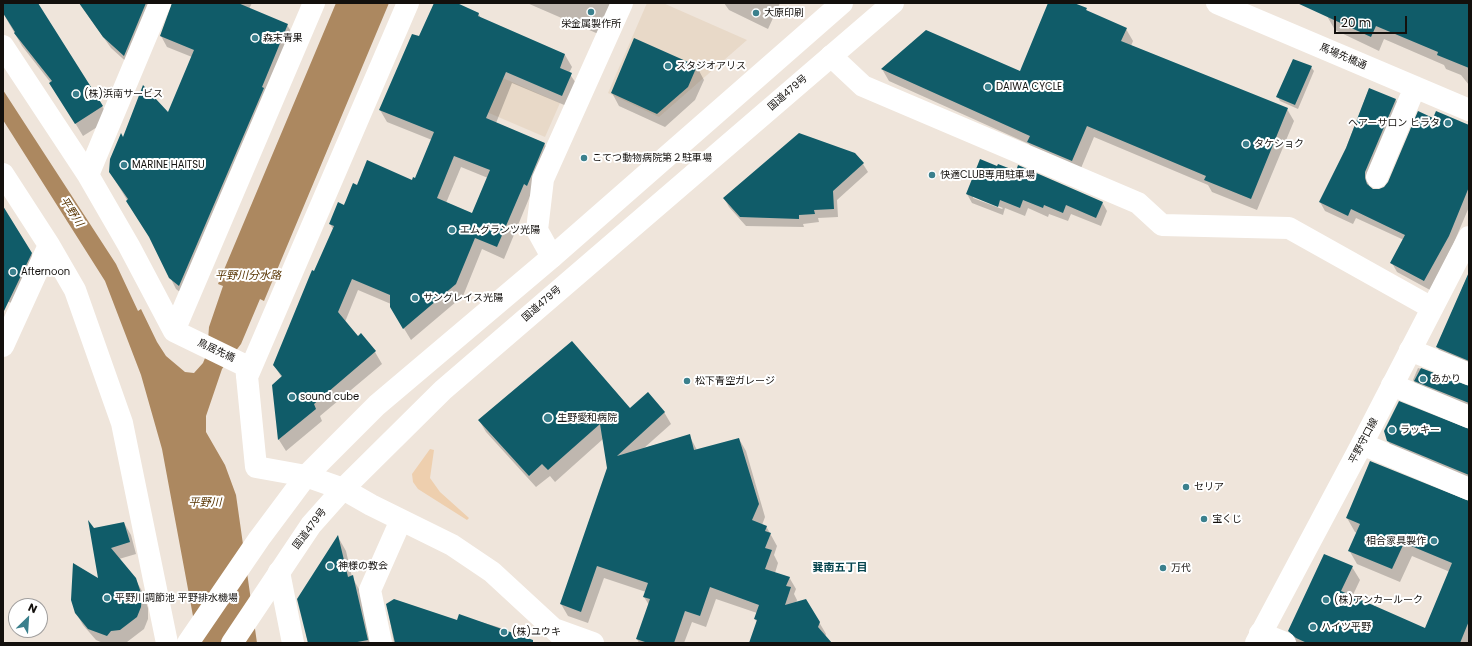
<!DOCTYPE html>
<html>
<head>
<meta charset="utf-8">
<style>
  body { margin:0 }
  #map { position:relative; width:1472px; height:646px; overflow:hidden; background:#efe5db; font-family:Poppins,sans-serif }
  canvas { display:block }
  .frame { position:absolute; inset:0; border:4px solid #13100d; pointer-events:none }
  .north { position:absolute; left:8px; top:598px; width:40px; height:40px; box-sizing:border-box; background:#fff; border:1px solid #a19f9e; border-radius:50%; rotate:25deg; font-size:11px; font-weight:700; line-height:16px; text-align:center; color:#13100d }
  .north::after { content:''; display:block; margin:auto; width:14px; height:18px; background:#3b808d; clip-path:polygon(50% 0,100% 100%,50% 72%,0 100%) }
  .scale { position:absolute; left:1334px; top:16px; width:73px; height:18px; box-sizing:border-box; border:2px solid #13100d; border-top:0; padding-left:5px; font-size:12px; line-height:14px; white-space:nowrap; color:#13100d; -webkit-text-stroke:3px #fff; paint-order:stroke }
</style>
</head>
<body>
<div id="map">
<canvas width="1472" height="646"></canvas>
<div class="frame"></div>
<div class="north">N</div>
<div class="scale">20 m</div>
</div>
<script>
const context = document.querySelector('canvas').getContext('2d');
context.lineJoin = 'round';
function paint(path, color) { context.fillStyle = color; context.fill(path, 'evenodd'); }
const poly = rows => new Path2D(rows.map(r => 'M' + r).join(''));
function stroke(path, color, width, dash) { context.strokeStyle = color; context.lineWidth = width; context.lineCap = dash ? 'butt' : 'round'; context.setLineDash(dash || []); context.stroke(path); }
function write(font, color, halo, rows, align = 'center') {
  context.font = font + ' Poppins,"Noto Sans JP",sans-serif'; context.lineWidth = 4; context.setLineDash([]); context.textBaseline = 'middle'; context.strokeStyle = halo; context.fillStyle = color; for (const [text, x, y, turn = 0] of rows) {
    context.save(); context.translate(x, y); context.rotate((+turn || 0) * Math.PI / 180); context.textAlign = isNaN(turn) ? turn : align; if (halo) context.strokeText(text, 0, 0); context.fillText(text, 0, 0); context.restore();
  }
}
const built = poly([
  [647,3,663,3,747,40,659,117,608,93],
  [462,60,560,103,545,137,447,95]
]);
const green = poly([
  [430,449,434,450,430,478,440,492,469,518,467,520,418,489,413,482,412,474]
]);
const water = poly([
  [336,3,389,3,264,301,260,299,241,344,222,369,206,416,206,432,225,465,236,495,257,643,198,643,162,449,141,375,105,281,3,120,3,90,116,264,138,311,141,309,157,342,166,356,185,372,194,373,203,363,207,353,209,327,223,286,218,284]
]);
const shadow = poly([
  [3,3,37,3,110,119,83,136,51,83,22,46,3,13],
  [79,3,161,3,131,66,111,48],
  [173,3,252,3,249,9,287,25,294,36,186,297,176,289,152,241,110,172,123,139,168,114,192,57,167,47,161,36],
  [435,3,454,3,478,13,481,18,565,55,572,67,569,73,578,86,569,107,512,83,496,123,544,143,551,155,530,196,504,259,482,249,463,296,411,340,391,307,391,304,358,290,345,322,358,337,361,335,375,352,382,364,320,416,322,421,286,451,279,440,274,385,282,378,274,365,333,229,330,224,357,186,413,181,416,179,432,140,387,122,380,110,420,38],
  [461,167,488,178,472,214,446,203],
  [527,3,621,3,610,39],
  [724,3,780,3,768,29,729,10],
  [1049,3,1071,3,1086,9,1088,12,1126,29,1133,41,1131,46,1287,109,1294,121,1257,210,1212,192,1208,185,1094,137,1079,173,1035,154,1029,144,889,81,882,69,1021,72],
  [1307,3,1469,3,1469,85,1461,75,1446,69,1444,65,1384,39,1379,51,1335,30,1327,16],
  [697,67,704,80,695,100,665,127,619,106,612,93],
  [1311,67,1314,71,1298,109,1280,101,1278,97],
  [1369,89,1396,100,1401,109,1370,181,1369,187,1372,190,1379,190,1385,188,1433,119,1469,128,1469,207,1453,245,1430,290,1397,272,1392,263,1404,240,1356,218,1353,224,1325,211,1320,202,1346,148],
  [863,164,868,172,837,200,838,217,818,218,819,222,803,224,804,227,746,226,729,207,724,198],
  [997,168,1102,202,1107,211,1101,226,1071,214,1068,221,1049,214,1048,217,1028,208,1025,216,1005,208,1003,215,972,203,967,194],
  [973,196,1003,208,1002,209,973,198],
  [3,225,31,253,38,267,20,306,3,300],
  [1469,273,1469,370,1445,361,1437,347],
  [1418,368,1469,387,1469,413,1421,393,1413,380],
  [630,409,664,412,671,424,644,448,689,435,697,450,739,439,746,451,765,517,762,525,766,526,777,546,774,555,778,563,775,573,789,577,796,589,794,594,797,600,796,603,806,600,826,634,825,637,831,643,750,643,757,622,755,619,757,613,716,599,706,627,692,622,684,643,639,643,637,639,649,605,644,597,646,592,604,578,588,623,568,616,561,604,608,468,603,439,555,482,550,476,536,487,486,432,479,420],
  [1469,430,1469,485,1396,455,1388,441],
  [1469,502,1469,643,1297,643,1290,631,1352,567,1360,580,1352,597,1425,629,1450,572,1412,556,1400,582,1357,564,1349,550,1357,533,1355,532,1347,518],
  [124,523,131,535,136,554,119,559,135,579,142,591,148,608,148,619,144,629,127,642,103,643,96,640,83,625,76,613,100,580,94,529],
  [338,537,346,551,352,577,360,591,373,643,308,643,306,634],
  [387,604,458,621,460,616,498,627,526,639,528,643,394,643]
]);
const building = poly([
  [3,3,38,3,103,106,75,124,49,83,52,81,14,33,15,32,3,13],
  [79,3,146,3,124,56,103,37],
  [172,3,238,3,288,24,262,87,264,88,179,286,169,278,149,237,126,201,128,199,109,172,110,159,121,133,123,137,143,85,168,112,194,50,160,36],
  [434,3,457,3,479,13,478,16,565,54,560,68,572,73,562,96,506,72,486,118,545,143,527,186,524,184,497,247,475,238,456,284,403,329,390,307,390,295,352,279,338,312,358,336,361,333,376,351,314,404,316,409,278,440,272,385,282,376,273,365,312,270,314,271,334,226,329,224,338,202,344,205,353,183,357,185,367,160,412,180,413,177,415,178,434,132,379,110,412,34,419,36],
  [454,156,490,170,472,213,437,198],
  [1048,3,1074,3,1087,8,1086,10,1127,28,1121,41,1288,108,1251,199,1204,180,1206,176,1087,126,1072,161,1027,142,1030,136,881,69,926,30,1020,71],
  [1297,3,1469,3,1469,68,1437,55,1438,52,1376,26,1371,37],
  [634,38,697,66,688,87,657,114,611,93],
  [1293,59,1312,66,1295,105,1276,97],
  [1369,88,1396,99,1365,172,1365,178,1367,184,1373,189,1379,189,1384,187,1388,182,1418,111,1433,118,1436,111,1469,125,1469,187,1449,236,1424,281,1390,263,1405,235,1351,209,1348,216,1319,202,1346,148],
  [799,133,855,153,864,163,833,191,834,209,814,210,815,214,799,215,799,219,740,217,723,198],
  [980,159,997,166,998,164,1016,171,1018,165,1103,202,1096,218,1066,205,1063,213,1044,205,1043,208,1023,200,1020,208,1000,200,998,207,966,194],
  [3,206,32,253,3,313],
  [1469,272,1469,361,1436,347],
  [572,341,630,408,648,392,665,412,617,456,690,434,694,450,739,438,759,504,752,520,767,526,765,531,771,533,765,548,772,550,765,569,790,577,786,586,791,587,785,605,806,599,820,622,818,627,832,643,749,643,757,620,754,619,759,605,710,587,700,616,685,611,674,643,648,643,636,639,650,599,643,597,648,583,597,566,581,612,560,604,607,468,600,424,548,470,542,464,529,476,478,420],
  [1421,368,1469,386,1469,403,1414,381],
  [1399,401,1469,429,1469,475,1387,441,1384,431],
  [1370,461,1469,501,1469,621,1460,643,1307,643,1296,638,1288,631,1324,554,1353,566,1341,591,1425,628,1452,563,1404,543,1392,569,1348,551,1360,524,1346,518],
  [88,520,94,528,124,522,130,542,111,548,136,578,142,596,141,607,137,617,120,630,111,631,107,636,88,629,75,613,71,600,73,563,98,578],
  [338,535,348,577,353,575,368,640,352,643,308,643,297,599],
  [394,599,457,620,459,614,533,640,533,643,395,643,386,604]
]);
const minor = poly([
  [1217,3,1469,110],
  [3,46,88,175,129,246,174,331,246,366,256,467,306,476,343,489,371,505,452,545,492,572,569,643],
  [831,56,863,86,1138,203,1162,225,1289,228,1432,308],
  [3,174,49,245,75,290,122,423,167,643],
  [88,175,160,3],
  [1377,177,1415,87],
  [552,257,537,230,543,179,622,3],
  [174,331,314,3],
  [3,346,49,245],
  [1410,350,1469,374],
  [247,377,408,3],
  [1392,385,1469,417],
  [1362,444,1469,489],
  [279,572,293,643],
  [557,630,593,643],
  [1260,633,1285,643],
  [381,643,370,590,401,520]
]);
const major = poly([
  [1256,643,1362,444,1469,237]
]);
const highway = poly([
  [188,643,259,539,306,476,377,405,552,257,842,3],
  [232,643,311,525,343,489,443,390,893,3]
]);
const markers = [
  [591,12,4,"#3b808d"],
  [756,13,4,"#3b808d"],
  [255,38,4,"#3b808d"],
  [668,66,4,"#3b808d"],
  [988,87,4,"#3b808d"],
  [76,94,4,"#3b808d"],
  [1448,123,4,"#3b808d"],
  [1246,144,4,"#3b808d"],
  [584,158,4,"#3b808d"],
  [124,165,4,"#3b808d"],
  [932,175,4,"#3b808d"],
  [452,230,4,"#3b808d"],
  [13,272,4,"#3b808d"],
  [415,298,4,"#3b808d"],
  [1423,379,4,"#3b808d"],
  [687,381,4,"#3b808d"],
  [292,397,4,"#3b808d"],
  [548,418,5,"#3b808d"],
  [1392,430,4,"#3b808d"],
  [1186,487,4,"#3b808d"],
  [1204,519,4,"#3b808d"],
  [1434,541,4,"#3b808d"],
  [330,566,4,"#3b808d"],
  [1163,568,4,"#3b808d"],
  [107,598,4,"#3b808d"],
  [1326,600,4,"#3b808d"],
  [1313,627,4,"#3b808d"],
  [504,632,4,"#3b808d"]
];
const poiNames = [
  ["大原印刷",764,13],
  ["栄金属製作所",591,24,"center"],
  ["森末青果",263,38],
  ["スタジオアリス",676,66],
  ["DAIWA CYCLE",996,87],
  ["(株)浜南サービス",84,94],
  ["ヘアーサロン ヒラタ",1440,123,"right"],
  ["タケショク",1254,144],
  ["こてつ動物病院第２駐車場",592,158],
  ["MARINE HAITSU",132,165],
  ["快適CLUB専用駐車場",940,175],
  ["エムグランツ光陽",460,230],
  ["Afternoon",21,272],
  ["サングレイス光陽",423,298],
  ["あかり",1431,379],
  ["松下青空ガレージ",695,381],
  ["sound cube",300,397],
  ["生野愛和病院",557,418],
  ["ラッキー",1400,430],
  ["セリア",1194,487],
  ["宝くじ",1212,519],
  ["相合家具製作",1426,541,"right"],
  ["神様の教会",338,566],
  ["万代",1171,568],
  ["平野川調節池 平野排水機場",115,598],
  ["(株)アンカールーク",1334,600],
  ["ハイツ平野",1321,627],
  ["(株)ユウキ",512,632]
];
const streetNames = [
  ["馬場先橋通",1343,57,23],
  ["国道479号",788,93,-41],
  ["国道479号",542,304,-41],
  ["鳥居先橋",216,351,25],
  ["平野守口線",1364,441,-62],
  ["国道479号",310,529,-53]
];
const waterNames = [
  ["平野川",71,212,57],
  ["平野川分水路",248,276],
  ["平野川",205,503]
];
const neighbourhoodNames = [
  ["巽南五丁目",840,568]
];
paint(built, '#e8d9c8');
paint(green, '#eecfae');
paint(water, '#ac8860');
paint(shadow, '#0003');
paint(building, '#105c69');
stroke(minor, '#fff', 22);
stroke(major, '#fff', 22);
stroke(highway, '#fff', 22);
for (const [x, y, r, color] of markers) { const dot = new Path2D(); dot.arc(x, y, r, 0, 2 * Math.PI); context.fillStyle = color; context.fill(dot); stroke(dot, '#fff', 1.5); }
write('10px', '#13100d', '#fff', poiNames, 'left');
write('10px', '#13100d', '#fff', streetNames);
write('italic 11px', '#583400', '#fff', waterNames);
write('bold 11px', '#04444e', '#fff', neighbourhoodNames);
</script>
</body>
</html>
